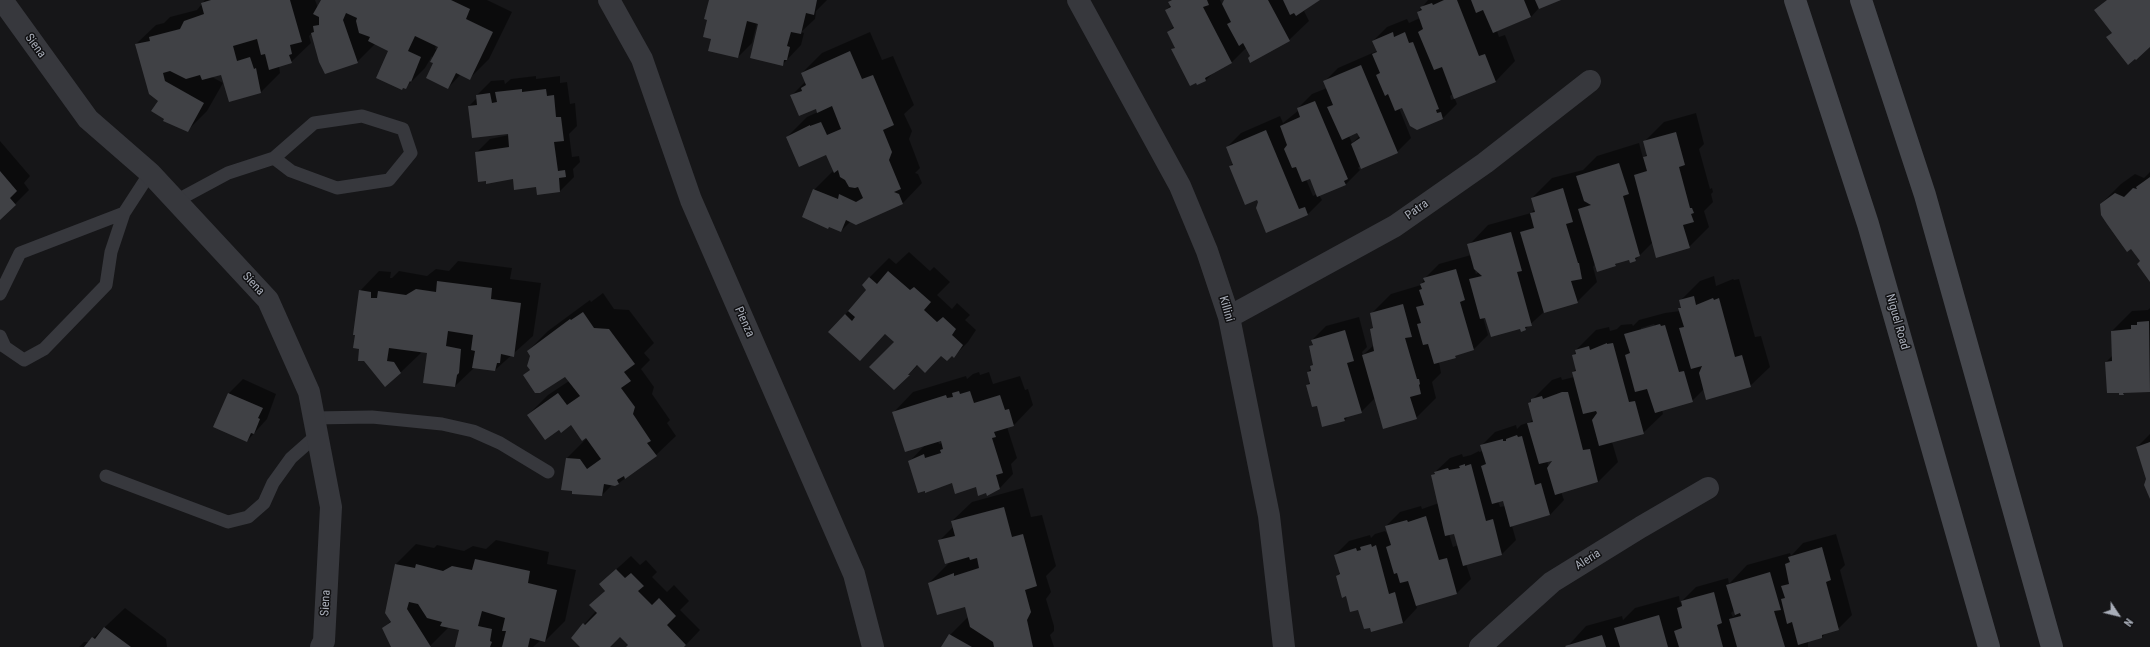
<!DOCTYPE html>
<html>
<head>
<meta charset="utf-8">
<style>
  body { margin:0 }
  #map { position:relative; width:2150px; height:647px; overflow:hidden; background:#161618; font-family:"Roboto Condensed",sans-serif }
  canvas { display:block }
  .north { position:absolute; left:2098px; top:595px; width:40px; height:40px; -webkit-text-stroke:3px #111113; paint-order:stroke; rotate:125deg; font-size:11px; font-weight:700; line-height:16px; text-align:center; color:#a8adb8 }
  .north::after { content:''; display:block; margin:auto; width:14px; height:18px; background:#a8adb8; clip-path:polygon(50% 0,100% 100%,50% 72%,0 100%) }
</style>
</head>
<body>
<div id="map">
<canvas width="2150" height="647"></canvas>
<div class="north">N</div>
</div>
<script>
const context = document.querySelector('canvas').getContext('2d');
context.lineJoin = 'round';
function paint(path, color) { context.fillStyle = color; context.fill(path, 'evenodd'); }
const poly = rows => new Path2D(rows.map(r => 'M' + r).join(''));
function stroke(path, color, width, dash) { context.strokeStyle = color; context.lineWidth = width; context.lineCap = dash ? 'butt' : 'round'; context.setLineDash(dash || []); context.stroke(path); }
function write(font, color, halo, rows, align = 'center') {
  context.font = font + ' "Roboto Condensed",sans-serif'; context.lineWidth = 3; context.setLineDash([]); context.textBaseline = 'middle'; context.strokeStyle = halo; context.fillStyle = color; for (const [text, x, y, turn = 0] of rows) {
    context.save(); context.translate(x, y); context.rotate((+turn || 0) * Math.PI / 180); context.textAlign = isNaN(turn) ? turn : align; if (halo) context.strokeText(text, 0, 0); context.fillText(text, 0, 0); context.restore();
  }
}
const shadow = poly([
  [205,0,315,0,318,8,322,0,487,0,512,12,489,59,469,79,461,74,448,88,432,56,425,68,405,88,390,50,376,43,357,62,320,62,312,33,309,36,311,43,291,62,279,66,280,73,261,92,222,74,212,77,223,83,207,111,187,131,159,100,136,44,156,25,164,23,170,17,197,10],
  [436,45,439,47,437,50,435,49],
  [710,0,827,0,816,11,815,19,801,32,804,33,801,45,782,65,759,23,757,23,752,43,738,57,712,38,709,20],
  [1171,0,1220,0,1222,4,1225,0,1318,0,1304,11,1309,21,1289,40,1251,55,1247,47,1232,62,1214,72,1206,80,1173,49,1176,46,1168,32,1174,26,1166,10,1171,5,1169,2],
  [1428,0,1559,0,1539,8,1531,17,1497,31,1499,37,1505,35,1515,61,1496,81,1454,97,1457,104,1443,118,1418,129,1402,107,1399,108,1411,138,1397,152,1361,165,1358,168,1360,170,1346,184,1319,195,1322,200,1308,214,1259,202,1230,166,1234,162,1227,147,1241,133,1280,116,1283,123,1299,110,1298,108,1312,94,1327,88,1324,82,1338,68,1377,51,1373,41,1387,27,1407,19,1409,23,1420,18,1418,12],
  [1453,94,1454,99,1451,100,1450,96],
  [1358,132,1360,136,1352,143,1349,136],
  [1310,178,1317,194,1313,196,1306,179],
  [870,32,882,60,893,56,914,105,904,114,912,131,909,139,920,168,915,173,918,174,922,183,903,203,851,221,841,231,814,190,834,170,826,154,787,137,807,117,818,112,816,108,792,95,806,81,802,73,822,53],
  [536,76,536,79,560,76,560,83,567,82,570,104,575,103,577,126,569,134,572,157,579,156,580,162,573,169,574,177,559,192,514,178,476,153,490,139,509,135,509,133,469,106,477,98,477,95,491,81,504,80,505,84,511,79],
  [1696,113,1704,144,1699,149,1710,189,1712,188,1713,192,1711,194,1713,202,1704,211,1709,227,1689,247,1653,242,1635,260,1630,259,1619,262,1615,265,1595,264,1593,267,1597,282,1577,302,1545,311,1525,329,1486,316,1483,317,1488,335,1474,349,1439,362,1441,373,1432,382,1436,398,1416,418,1375,398,1361,412,1349,415,1345,420,1317,405,1307,385,1310,382,1308,372,1314,364,1310,347,1313,344,1312,340,1326,326,1359,317,1367,347,1362,352,1363,355,1374,345,1371,329,1374,326,1371,314,1391,294,1421,285,1425,278,1439,264,1471,255,1469,245,1488,225,1531,213,1535,209,1532,198,1552,178,1583,170,1597,156,1639,143,1643,158,1647,154,1644,142,1664,122],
  [1474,267,1479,272,1476,274],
  [0,141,30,176,24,183,29,190,0,219],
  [2150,172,2150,280,2141,261,2101,204,2121,184,2135,174,2144,178],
  [909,252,930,271,934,267,950,282,937,295,952,309,957,303,970,315,965,320,976,330,968,342,954,356,942,355,918,365,894,389,895,342,886,333,860,360,829,332,868,290,869,278,889,258,896,264],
  [458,261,512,268,510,279,541,283,533,336,495,370,474,368,455,386,428,352,420,351,421,353,401,372,385,385,360,291,379,271,391,272,390,278,392,278,399,271,427,276,436,269,449,271],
  [1714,276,1716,286,1733,279,1734,280,1739,279,1755,337,1761,336,1770,367,1750,386,1704,389,1692,401,1662,410,1663,414,1643,433,1612,442,1618,462,1598,482,1561,492,1564,500,1550,515,1512,526,1516,540,1502,554,1466,564,1471,579,1457,593,1416,605,1417,608,1403,623,1359,609,1346,595,1337,576,1340,572,1335,555,1349,541,1370,535,1371,538,1375,534,1385,531,1389,536,1386,526,1400,512,1421,506,1422,509,1439,503,1432,476,1435,472,1450,458,1462,454,1463,457,1471,455,1479,451,1479,452,1483,451,1481,446,1495,432,1516,425,1517,429,1521,425,1530,422,1533,419,1529,404,1532,400,1552,380,1561,377,1562,380,1574,377,1573,372,1577,368,1574,355,1576,350,1596,330,1609,327,1610,331,1617,329,1621,325,1632,324,1633,326,1639,320,1665,313,1680,311,1679,309,1682,306,1680,301,1700,281],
  [1654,324,1655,326,1641,330,1641,328],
  [1554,459,1549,468,1547,461],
  [1503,500,1505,506,1500,507,1498,501],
  [1455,532,1458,545,1453,547,1449,534],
  [603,293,614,309,629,310,654,343,644,353,650,360,641,369,654,387,652,394,670,420,667,423,676,436,656,455,619,483,613,484,602,495,562,489,567,458,589,436,571,424,528,415,548,395,569,381,565,376,524,375,531,369,531,356,528,351,548,331,590,300,591,302],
  [2150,308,2150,391,2126,392,2123,394,2106,362,2113,355,2112,331,2132,311,2148,310],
  [979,372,980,375,989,372,993,384,1020,376,1025,390,1028,389,1033,405,1014,425,1007,427,1017,458,1011,464,1013,474,999,489,986,492,977,486,953,482,910,461,926,444,894,412,913,392,966,376,967,379,973,374],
  [941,440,942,443,939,444,938,441],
  [243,379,276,394,267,419,247,441,214,426,229,393],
  [2150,434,2150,498,2145,485,2147,479,2137,447],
  [1023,488,1031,517,1042,515,1056,566,1046,576,1051,592,1046,599,1054,626,1054,631,1050,635,1054,647,943,647,950,635,969,616,966,606,929,583,951,561,939,541,954,526,952,521,972,502],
  [1836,534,1845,565,1840,570,1852,615,1838,629,1827,632,1822,637,1808,641,1808,647,1567,647,1586,626,1622,616,1623,620,1635,608,1679,596,1680,603,1696,587,1728,578,1729,584,1747,565,1790,553,1791,556,1803,543],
  [1734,610,1736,614,1733,617,1731,613],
  [496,540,549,552,547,564,576,570,565,621,545,641,541,640,533,647,503,647,504,644,501,647,456,647,460,630,449,627,429,647,393,647,383,628,391,621,386,613,396,564,416,544,434,548,437,545,464,551,473,546,486,549],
  [631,556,640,565,646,560,657,572,652,577,667,592,674,585,689,601,680,610,700,630,684,647,627,647,630,645,620,636,609,647,582,647,572,638,596,611,590,605,606,590,600,584],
  [125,608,166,639,167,647,79,647,84,642,89,642]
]);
const building = poly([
  [211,0,290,0,302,42,290,45,292,54,289,55,292,63,269,70,265,54,261,55,257,39,233,46,237,61,250,57,254,69,256,68,261,93,229,102,221,75,202,80,200,75,186,79,170,71,163,73,165,81,204,103,188,132,163,121,164,119,151,111,158,101,149,94,135,44,150,41,149,37,180,29,184,21,204,14,201,3],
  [321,0,451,0,470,9,466,19,493,32,470,80,456,73,448,89,426,78,433,63,430,62,438,47,415,36,408,51,421,57,411,82,410,81,406,89,403,88,402,90,376,78,388,51,368,41,370,37,359,33,356,21,357,18,346,13,343,20,358,63,325,74,319,62,311,33,314,32,313,26,319,25,319,17,313,14],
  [709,0,817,0,814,15,806,13,801,34,791,32,787,46,790,47,787,60,784,60,783,66,750,58,758,24,747,21,738,58,708,51,711,39,703,37,707,20,704,19],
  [1172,0,1207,0,1209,5,1203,7,1232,63,1205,78,1206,81,1197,85,1196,83,1190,86,1171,49,1175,48,1167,32,1174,28,1165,10,1171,7,1168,2],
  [1224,0,1268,0,1290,41,1250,63,1248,58,1250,56,1243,43,1239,46,1227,24,1231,22,1222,4],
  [1283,0,1320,0,1296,16,1294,13,1290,15],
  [1444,0,1457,0,1479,56,1485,54,1496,82,1454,99,1442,67,1434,70,1418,32,1423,29,1417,12,1422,10,1420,7,1432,3,1433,5],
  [1471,0,1524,0,1531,17,1493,33,1483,10,1476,13],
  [1535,0,1561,0,1539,9],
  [2107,0,2150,0,2150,47,2136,60,2135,59,2128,65,2106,37,2112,33,2094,10],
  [1393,32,1394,37,1405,32,1409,43,1413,42,1439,109,1436,110,1437,113,1441,112,1443,119,1417,130,1410,126,1402,108,1395,111,1388,94,1385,96,1376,75,1380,73,1372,54,1377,52,1372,41],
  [850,51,862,79,873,75,894,125,883,130,892,152,889,160,901,189,894,192,899,194,903,204,856,225,846,220,841,232,829,227,828,229,802,217,813,189,838,199,839,194,856,202,863,198,858,187,855,188,849,187,845,180,840,177,838,170,834,173,826,155,799,167,786,137,810,125,810,126,821,122,827,135,841,129,832,106,817,113,816,109,799,116,790,95,802,91,801,88,806,85,801,73],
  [1361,65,1398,153,1361,169,1351,144,1360,138,1357,133,1342,140,1327,107,1333,105,1323,81],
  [522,89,522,92,546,89,547,96,554,95,556,117,561,117,564,141,554,142,558,171,565,170,566,177,559,178,560,192,537,195,536,187,514,190,513,179,486,184,486,181,478,182,475,152,509,147,508,134,472,138,468,106,477,105,476,95,490,93,492,103,497,102,495,92],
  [1315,101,1348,179,1344,181,1346,185,1317,197,1310,179,1302,182,1296,167,1292,168,1284,149,1287,145,1280,126,1300,117,1297,108],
  [1266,130,1299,209,1305,207,1308,215,1266,233,1256,208,1258,202,1257,200,1245,205,1229,166,1233,165,1226,147],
  [1676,132,1685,165,1679,167,1690,208,1692,208,1694,213,1691,214,1694,222,1683,225,1690,248,1656,258,1634,175,1647,171,1643,157,1647,156,1643,141],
  [1619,163,1629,194,1623,196,1640,256,1635,258,1636,261,1630,263,1629,260,1615,264,1616,266,1597,272,1578,209,1591,205,1584,201,1576,176],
  [0,171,17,191,10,198,16,205,0,220],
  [2150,177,2150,282,2137,264,2140,261,2131,249,2127,252,2107,224,2101,215,2100,204,2115,193,2124,197,2133,188,2137,189,2136,187],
  [1563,188,1573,222,1566,224,1578,263,1579,263,1582,279,1571,281,1578,303,1544,313,1520,232,1534,228,1530,213,1535,212,1531,198],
  [1511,232,1522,271,1517,272,1532,326,1525,327,1526,330,1521,332,1520,329,1491,337,1485,318,1480,319,1469,279,1482,276,1474,269,1467,244],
  [1456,269,1465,300,1460,302,1474,350,1455,356,1456,358,1434,364,1428,344,1423,345,1417,324,1421,323,1416,307,1424,305,1419,290,1422,289,1420,284,1425,282,1423,278],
  [888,271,910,290,914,287,931,302,924,310,937,322,943,317,956,329,952,335,963,345,954,358,952,356,947,361,941,356,925,373,917,365,908,375,910,375,894,390,869,367,894,342,885,334,860,361,828,332,845,314,852,321,855,317,848,311,866,290,862,285,869,277,877,284],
  [437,281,492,288,491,299,521,303,514,357,501,354,500,363,497,363,495,371,472,368,475,351,471,350,473,335,448,331,446,346,461,349,459,373,457,375,455,387,423,383,427,353,389,348,387,361,394,362,401,373,385,387,364,361,358,361,359,349,353,348,355,335,353,335,359,290,371,292,371,298,377,298,378,291,406,295,416,289,436,292],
  [1694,296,1696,305,1713,298,1714,300,1719,298,1735,357,1742,355,1751,387,1706,400,1699,373,1702,366,1691,369,1679,328,1684,327,1678,308,1681,308,1679,300],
  [1403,304,1412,337,1405,338,1417,379,1419,379,1420,384,1419,385,1421,394,1410,397,1417,419,1383,429,1362,355,1374,351,1370,329,1373,328,1370,313],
  [583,312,594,328,609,329,635,364,624,372,631,381,621,388,635,407,633,414,651,441,647,443,657,456,625,479,624,476,617,480,619,484,615,486,604,484,602,496,572,494,572,491,561,490,566,458,580,459,587,469,601,459,586,438,582,441,571,425,561,433,559,430,545,440,527,415,558,393,567,405,580,396,565,377,540,393,535,393,523,375,530,370,527,366,530,356,527,351,570,319,571,320],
  [2149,321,2150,392,2123,393,2124,395,2119,395,2119,393,2107,393,2105,362,2112,361,2111,331,2131,329,2131,325,2137,325,2137,322],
  [1660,324,1661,326,1665,325,1679,372,1684,371,1693,402,1655,413,1647,389,1635,392,1625,355,1630,353,1624,334],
  [1345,330,1354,361,1347,363,1362,413,1344,418,1345,421,1322,427,1317,406,1312,407,1306,385,1310,384,1307,372,1311,371,1310,366,1313,365,1309,346,1313,345,1311,340],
  [1607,343,1607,344,1613,343,1629,402,1635,401,1644,434,1599,446,1592,420,1597,413,1596,411,1583,414,1572,372,1576,371,1572,355,1576,354,1575,350,1589,346,1590,350],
  [959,391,960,394,970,391,974,403,1000,395,1005,410,1009,409,1014,426,994,432,996,437,992,438,1003,473,996,475,1000,489,987,496,986,493,978,496,976,487,955,494,952,483,925,493,925,491,918,493,908,461,924,454,925,458,941,453,940,450,943,449,941,441,905,452,892,412,946,395,947,398,953,397,952,393],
  [1562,392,1568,392,1583,450,1590,449,1598,482,1555,495,1547,468,1552,461,1539,464,1527,423,1533,422,1528,403,1531,402,1531,399,1542,396,1543,399],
  [228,393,263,408,258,418,260,419,254,434,251,433,247,442,213,427],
  [1517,435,1518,437,1522,436,1535,485,1541,483,1550,515,1510,527,1503,501,1492,504,1481,466,1486,464,1480,445,1503,439,1503,441,1506,441,1506,439],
  [2150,442,2150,499,2144,485,2146,479,2136,447],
  [1465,464,1465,466,1471,464,1486,521,1493,519,1502,555,1463,566,1454,534,1445,536,1431,475,1435,474,1434,472,1448,468,1449,470,1460,468,1459,466],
  [1004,507,1012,537,1023,534,1037,586,1025,590,1031,612,1027,620,1033,647,994,647,993,642,970,627,965,607,937,615,928,583,954,573,954,576,979,568,977,558,970,560,969,557,945,564,938,540,955,536,951,521],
  [1426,516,1439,560,1447,558,1457,594,1416,606,1408,581,1400,583,1397,573,1394,574,1386,547,1391,545,1385,526,1407,520,1408,522],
  [1371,544,1372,547,1376,545,1389,594,1395,592,1403,623,1371,632,1370,628,1364,629,1358,610,1350,612,1346,596,1342,598,1336,576,1340,574,1334,555,1356,548,1357,551,1361,550,1360,547],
  [1822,547,1831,580,1826,582,1839,630,1822,635,1822,638,1798,645,1792,622,1787,624,1781,599,1785,598,1781,586,1789,584,1785,564,1790,562,1788,557],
  [475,559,530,571,528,583,557,590,545,642,530,638,528,647,502,647,506,631,502,631,505,618,482,611,478,626,492,629,490,641,492,642,490,647,455,647,459,630,440,626,442,622,427,618,418,604,409,602,407,609,431,647,391,647,382,628,391,622,385,613,395,564,415,568,416,564,443,571,452,566,472,570],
  [616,569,625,578,631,573,644,586,638,591,652,605,659,598,676,616,667,625,686,645,684,647,626,647,628,645,620,637,610,647,580,647,571,638,583,623,585,625,597,613,589,605,605,591,599,584],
  [1770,572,1781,610,1774,611,1785,647,1737,647,1729,619,1741,616,1740,613,1735,615,1726,585],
  [1714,592,1722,623,1717,625,1723,647,1679,647,1674,631,1682,628,1677,608,1682,606,1681,601],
  [1659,615,1668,647,1620,647,1614,628],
  [104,627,131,647,84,647,92,637,95,639],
  [949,634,972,647,941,647],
  [1602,635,1606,647,1566,647,1565,646]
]);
const service = poly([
  [176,201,228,173,274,158,291,171,337,188,389,180,411,153,403,129,362,116,314,123,274,158],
  [0,294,20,253,124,213],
  [0,336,5,347,24,360,44,349,106,285,111,252,124,213,150,173],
  [314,418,372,417,442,424,473,431,500,443,548,472],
  [106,476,228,522,248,517,264,503,273,483,291,458,317,435]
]);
const minor = poly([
  [2,0,88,119,150,173,268,300,309,392,331,507,324,641,321,647],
  [609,0,642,59,691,200,854,574,873,647],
  [1078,0,1180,186,1207,251,1229,317,1269,516,1284,647],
  [1229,317,1395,226,1485,163,1590,81],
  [1480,647,1552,582,1641,527,1708,488]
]);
const secondary = poly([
  [1795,0,1868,224,1989,647],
  [1861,0,1925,195,2052,647]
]);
const streetNames = [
  ["Siena",35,46,54],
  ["Patra",1417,210,-35],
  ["Siena",253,284,47],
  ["Killini",1226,309,74],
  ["Pienza",744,322,66],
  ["Niguel Road",1897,322,74],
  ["Aleria",1588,560,-32],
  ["Siena",326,603,-87]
];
paint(shadow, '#0007');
paint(building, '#404145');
stroke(service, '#37383d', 13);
stroke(minor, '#37383d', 22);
stroke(secondary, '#45474d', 22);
write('12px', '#a8adb8', '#111113', streetNames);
</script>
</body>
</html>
